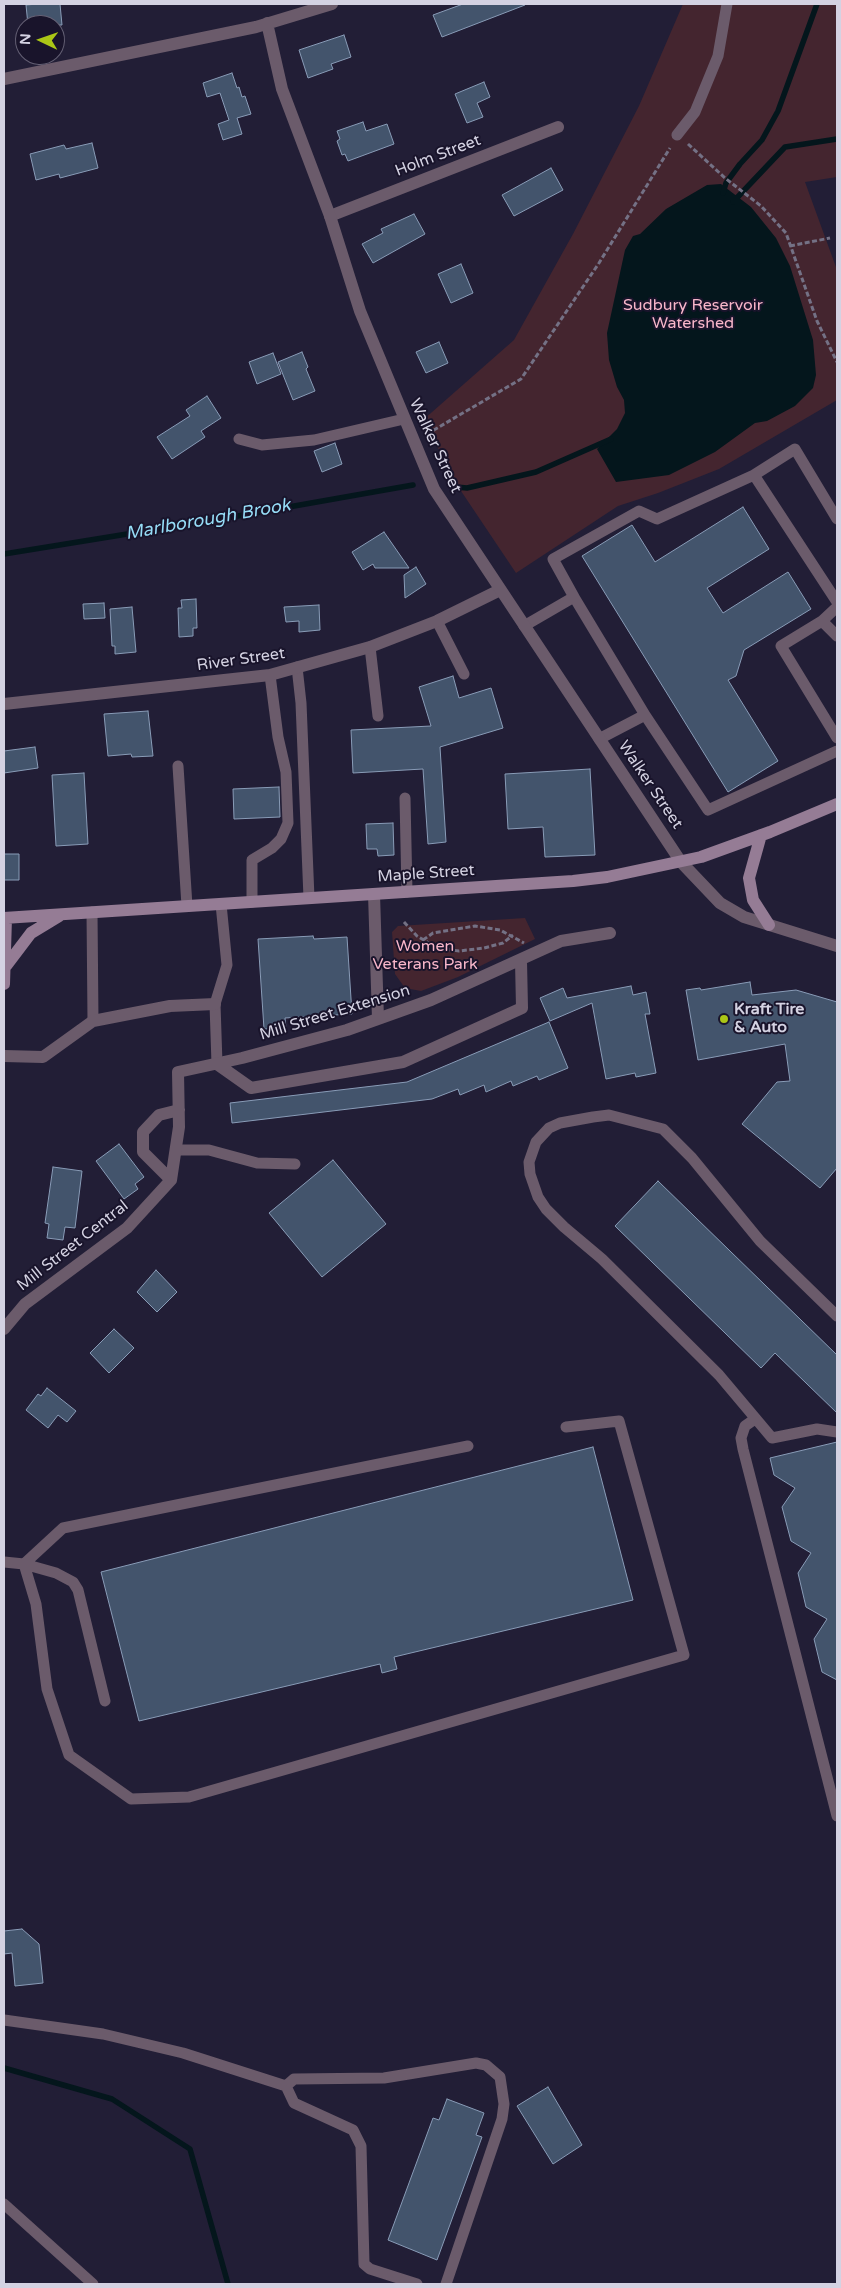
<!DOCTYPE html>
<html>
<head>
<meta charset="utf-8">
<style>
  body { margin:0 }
  #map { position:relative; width:841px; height:2288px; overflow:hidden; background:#221e36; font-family:"Varela Round",sans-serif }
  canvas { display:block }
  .frame { position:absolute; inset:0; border:5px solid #d4d2e2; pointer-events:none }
  .north { position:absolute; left:15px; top:15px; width:50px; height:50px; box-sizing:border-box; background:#19142b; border:1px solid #646074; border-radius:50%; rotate:273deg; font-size:14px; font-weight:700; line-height:20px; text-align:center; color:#d4d2e2 }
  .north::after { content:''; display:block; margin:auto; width:18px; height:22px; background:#abc616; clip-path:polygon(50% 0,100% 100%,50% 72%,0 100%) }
</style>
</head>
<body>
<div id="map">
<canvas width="841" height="2288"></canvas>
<div class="frame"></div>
<div class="north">N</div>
</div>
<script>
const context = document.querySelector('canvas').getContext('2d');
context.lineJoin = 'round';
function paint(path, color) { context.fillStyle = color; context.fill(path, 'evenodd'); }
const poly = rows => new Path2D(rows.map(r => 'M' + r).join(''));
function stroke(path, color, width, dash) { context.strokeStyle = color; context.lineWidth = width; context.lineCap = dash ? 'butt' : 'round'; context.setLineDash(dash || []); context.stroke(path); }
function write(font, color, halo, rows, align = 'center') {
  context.font = font + ' "Varela Round",sans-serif'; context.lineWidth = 4; context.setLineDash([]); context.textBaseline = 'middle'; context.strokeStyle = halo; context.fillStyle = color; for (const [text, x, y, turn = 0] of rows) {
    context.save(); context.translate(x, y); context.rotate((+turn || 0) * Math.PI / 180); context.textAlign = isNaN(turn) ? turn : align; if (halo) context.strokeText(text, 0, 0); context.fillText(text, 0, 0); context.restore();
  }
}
const green = poly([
  [683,4,837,4,837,177,805,182,837,270,837,400,719,469,658,493,618,506,516,573,461,491,423,420,514,340,573,234,639,106],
  [525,918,535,939,458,977,421,991,405,988,395,974,392,932,398,926]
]);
const water = poly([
  [721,184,751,207,776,238,790,266,813,340,816,375,813,388,795,406,767,421,755,423,715,452,669,475,616,482,597,449,617,429,625,413,624,400,617,387,609,360,607,333,625,250,633,236,640,234,666,209,707,185]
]);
const stream = poly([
  [723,193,726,183,740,164,762,140,778,111,817,4],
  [733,202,785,147,837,139],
  [456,487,467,488,536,472,611,439],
  [4,554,232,517,413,485],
  [4,2068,112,2099,190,2149,228,2284]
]);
const building = poly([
  [38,4,60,4,62,25,28,25,26,5,38,4],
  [463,4,525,4,525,5,442,37,433,15,463,4],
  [344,35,351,57,331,64,333,69,308,78,299,50,344,35],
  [232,73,237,88,239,87,242,97,245,96,251,114,237,118,242,134,223,140,218,124,229,120,220,93,207,97,203,83,232,73],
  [484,82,490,97,477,103,483,117,467,123,455,94,484,82],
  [363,122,366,131,387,124,394,144,348,161,345,154,342,155,337,141,340,139,337,131,363,122],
  [92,143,98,168,60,178,59,174,36,180,30,154,64,145,66,149,92,143],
  [551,168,563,190,514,216,502,195,551,168],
  [414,214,425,234,373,263,362,244,383,233,381,229,414,214],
  [461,264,473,293,451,303,438,274,461,264],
  [439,342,448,363,426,373,416,352,439,342],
  [302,352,308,367,306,369,315,391,293,400,278,362,302,352],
  [273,353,281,374,257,384,249,362,273,353],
  [207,396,221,418,201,431,205,437,172,459,157,437,190,416,186,410,207,396],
  [335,443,342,464,322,472,314,451,335,443],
  [743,507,769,549,707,588,723,613,788,572,811,609,744,650,736,676,728,680,778,761,728,792,582,556,632,525,655,562,743,507],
  [384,532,409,568,375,568,373,564,363,570,352,552,384,532],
  [416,567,426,584,405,598,404,575,416,567],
  [196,599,197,628,193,628,193,636,179,637,178,608,182,608,181,600,196,599],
  [104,603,105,618,84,619,83,604,104,603],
  [319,605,320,630,299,632,299,621,286,622,284,607,319,605],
  [132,607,136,652,115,654,115,646,112,646,110,609,132,607],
  [453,676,459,698,491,688,503,728,440,747,446,842,428,844,423,769,353,773,351,730,431,726,419,687,453,676],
  [148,711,153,756,132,757,131,754,108,756,104,714,148,711],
  [35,747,38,768,4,773,4,751,35,747],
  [590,769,595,855,545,857,543,827,508,829,505,774,590,769],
  [84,773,88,844,56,846,52,775,84,773],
  [279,787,280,817,234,819,233,789,279,787],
  [393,823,394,855,378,856,377,849,367,849,366,824,393,823],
  [4,854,19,854,19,880,4,880,4,854],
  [313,936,314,939,347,937,352,1014,285,1018,286,1028,264,1029,258,939,313,936],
  [750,982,752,995,796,990,837,1002,837,1168,820,1188,742,1124,777,1082,790,1081,785,1044,698,1060,686,990,700,988,701,990,750,982],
  [631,986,633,995,646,992,650,1014,645,1014,656,1073,636,1077,635,1073,606,1079,592,1003,550,1021,540,998,563,988,567,998,631,986],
  [549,1022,568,1068,539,1080,537,1076,513,1086,511,1081,486,1092,484,1085,460,1095,458,1089,432,1099,232,1123,230,1103,407,1082,549,1022],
  [119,1144,144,1177,135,1184,138,1189,124,1199,96,1161,119,1144],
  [333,1160,386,1224,322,1277,269,1213,333,1160],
  [53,1167,82,1171,75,1228,65,1227,63,1240,47,1238,49,1224,45,1223,53,1167],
  [658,1181,837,1355,837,1413,775,1353,761,1368,615,1226,658,1181],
  [156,1270,177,1292,157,1312,137,1292,156,1270],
  [114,1329,134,1348,109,1373,90,1353,114,1329],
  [47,1388,76,1411,67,1422,58,1415,48,1428,26,1410,38,1394,41,1396,47,1388],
  [837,1442,837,1680,822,1672,814,1639,827,1619,806,1607,798,1573,811,1553,791,1541,782,1507,795,1488,774,1475,770,1458,837,1442],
  [593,1447,633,1600,394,1657,397,1669,382,1673,380,1664,139,1721,101,1572,593,1447],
  [22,1929,39,1944,43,1983,15,1986,12,1953,4,1954,4,1931,22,1929],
  [548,2087,582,2145,553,2164,517,2106,548,2087],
  [447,2099,484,2113,476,2135,482,2137,437,2260,388,2240,433,2118,439,2120,447,2099]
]);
const path = poly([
  [688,144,725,178,761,206,786,233,817,321,837,362],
  [790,246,830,238],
  [427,434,521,379,599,263,670,148],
  [404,922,417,936,437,948,459,951,484,948,503,943,513,935],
  [423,940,433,933,475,926,500,930,524,943]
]);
const service = poly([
  [677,135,695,112,718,56,727,4],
  [239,439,262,445,314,440,404,419],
  [754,475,795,449,837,519],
  [574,597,553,559,639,511,657,519,754,475,837,602],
  [837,607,822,621,837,636],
  [437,621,464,674],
  [822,621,781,646,837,738],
  [524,626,574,597,645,715,599,739],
  [370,647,378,716],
  [297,667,301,703,309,898],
  [645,715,708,810,837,751],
  [178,766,187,906],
  [405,798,407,892],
  [252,902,252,860,272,848,281,839,288,823,286,772,278,737,270,675],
  [92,912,93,1021],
  [217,1064,215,1004,227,965,221,904],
  [176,1150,209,1150,257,1163,295,1164],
  [837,1316,760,1241,692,1158,663,1129,609,1115,593,1117,560,1123,549,1128,536,1142,529,1162,530,1174,538,1197,546,1209,564,1227,602,1259,719,1375,772,1438,817,1429,837,1432],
  [755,1419,745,1426,741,1438,743,1449,837,1816],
  [4,1562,24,1564,36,1604,47,1689,69,1755,131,1799,189,1797,684,1655,619,1421,566,1427],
  [24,1564,63,1528,468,1446],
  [24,1564,56,1573,73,1582,78,1590,105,1701],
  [4,2020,103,2034,183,2053,286,2086,294,2103,353,2130,361,2146,364,2264,370,2269,417,2284],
  [286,2086,294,2079,384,2078,476,2063,486,2065,500,2077,504,2104,502,2119,446,2284],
  [4,2204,93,2284]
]);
const minor = poly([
  [330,216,558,127],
  [4,704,270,675,370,647,437,621,500,590],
  [374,894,378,1019],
  [4,1056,43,1057,93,1021,170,1006,215,1004],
  [217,1064,251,1088,403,1062,522,1008,521,961],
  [171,1180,143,1152,143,1132,159,1115,179,1110],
  [4,1329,25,1304,127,1228,171,1180,179,1127,178,1072,242,1058,347,1030,431,1000,561,941,610,933]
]);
const tertiary = poly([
  [267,23,282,89,330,216,360,311,434,489,681,862,720,903,744,917,837,946],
  [4,79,256,27,332,4]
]);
const secondary = poly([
  [761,835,749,878,753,900,769,925],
  [4,918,573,881,607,877,701,857,770,832,837,804],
  [6,966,31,933,59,916],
  [4,984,6,918]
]);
const markers = [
  [724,1019,5,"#abc616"]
];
const streetNames = [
  ["Holm Street",438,156,-21],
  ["Walker Street",435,446,65],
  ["River Street",241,660,-8],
  ["Walker Street",650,785,56],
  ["Maple Street",426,874,-4],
  ["Mill Street Extension",335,1013,-17],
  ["Mill Street Central",73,1246,-38]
];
const parkNames = [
  ["Sudbury Reservoir",693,306],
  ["Watershed",693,324],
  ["Women",425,947],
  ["Veterans Park",425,965]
];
const poiNames = [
  ["Kraft Tire",734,1010],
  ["& Auto",734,1028]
];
const waterNames = [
  ["Marlborough Brook",208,520,-10]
];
paint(green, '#44252f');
paint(water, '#04161c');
stroke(stream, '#04161c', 5.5);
paint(building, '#43546c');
stroke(building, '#899cb7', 1);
stroke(path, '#747185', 3, [5, 2.5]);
stroke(service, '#6b5b6b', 11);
stroke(minor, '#6b5b6b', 12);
stroke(tertiary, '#6b5b6b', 12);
stroke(secondary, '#957c95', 12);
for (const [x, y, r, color] of markers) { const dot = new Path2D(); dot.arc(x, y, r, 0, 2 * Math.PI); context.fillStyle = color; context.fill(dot); stroke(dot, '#19142b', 2); }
write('16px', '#d4d2e2', '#19142b', streetNames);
write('16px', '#f9b7ca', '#19142b', parkNames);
write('bold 16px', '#d4d2e2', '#19142b', poiNames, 'left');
write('italic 18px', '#96ddf7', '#19142b', waterNames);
</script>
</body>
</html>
